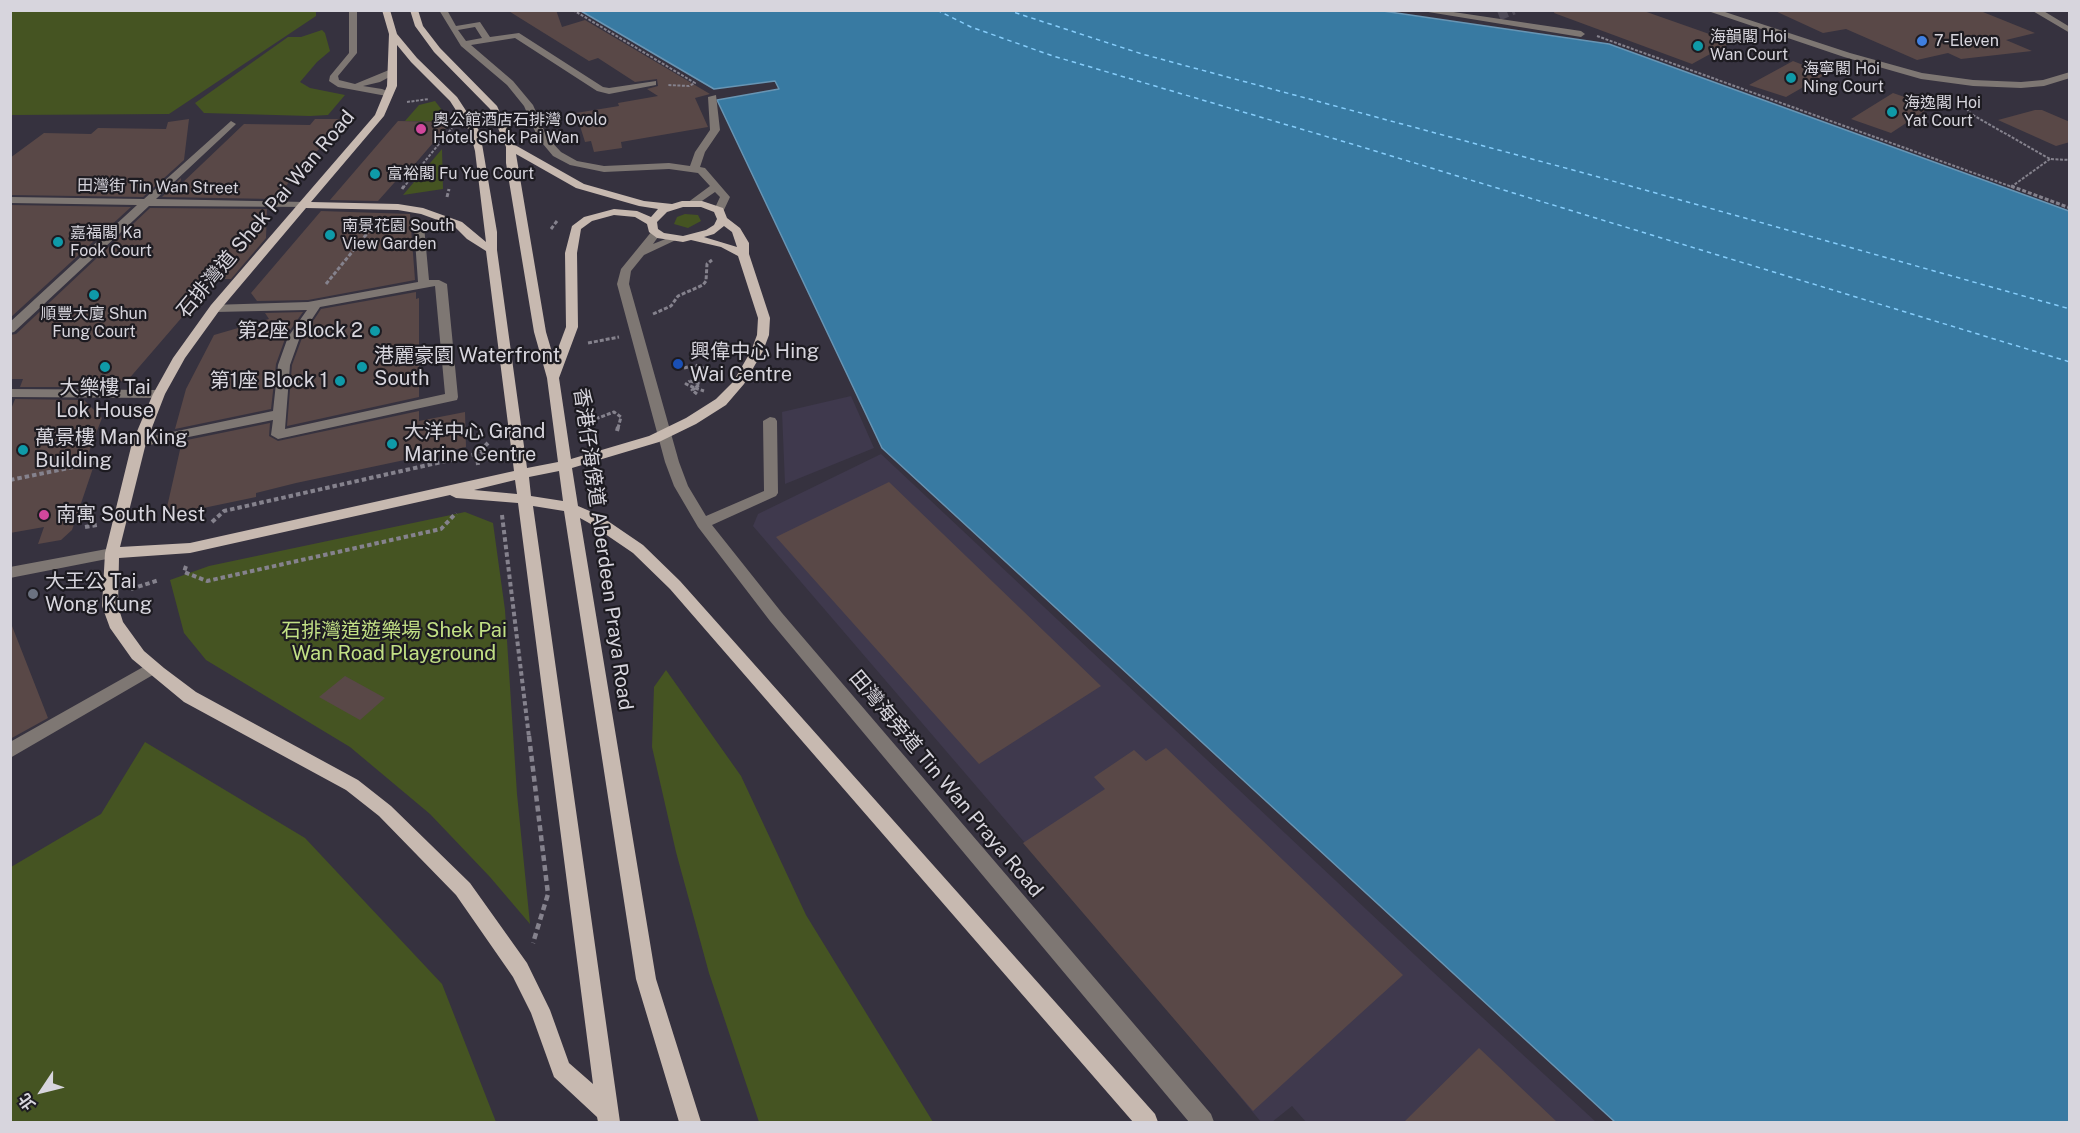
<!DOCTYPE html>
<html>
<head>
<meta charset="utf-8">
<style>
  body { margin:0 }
  #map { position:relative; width:2080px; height:1133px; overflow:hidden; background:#36323f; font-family:"Public Sans","Noto Sans TC",sans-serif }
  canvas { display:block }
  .frame { position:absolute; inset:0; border:12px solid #d7d5dd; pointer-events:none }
  .north { position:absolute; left:12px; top:1061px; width:60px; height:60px; -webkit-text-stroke:4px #1d1b21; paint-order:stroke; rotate:235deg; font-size:16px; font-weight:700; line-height:24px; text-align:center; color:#d7d5dd }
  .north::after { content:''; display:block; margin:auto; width:21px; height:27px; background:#d7d5dd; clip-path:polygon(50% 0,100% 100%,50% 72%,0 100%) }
</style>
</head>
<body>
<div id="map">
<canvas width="2080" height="1133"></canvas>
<div class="frame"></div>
<div class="north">北</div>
</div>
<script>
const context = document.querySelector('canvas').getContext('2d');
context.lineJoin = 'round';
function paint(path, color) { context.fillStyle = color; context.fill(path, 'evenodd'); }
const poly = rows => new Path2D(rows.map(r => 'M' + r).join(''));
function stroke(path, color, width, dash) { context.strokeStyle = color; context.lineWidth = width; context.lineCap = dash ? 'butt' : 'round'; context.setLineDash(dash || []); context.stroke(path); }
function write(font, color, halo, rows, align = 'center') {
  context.font = font + ' "Public Sans","Noto Sans TC",sans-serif'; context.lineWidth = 4.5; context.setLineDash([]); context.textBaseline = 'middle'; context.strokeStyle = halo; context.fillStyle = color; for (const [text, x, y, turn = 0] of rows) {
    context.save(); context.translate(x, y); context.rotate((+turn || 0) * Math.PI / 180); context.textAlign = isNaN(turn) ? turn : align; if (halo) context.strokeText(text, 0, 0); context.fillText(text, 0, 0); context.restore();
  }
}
const built = poly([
  [851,396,874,448,785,484,782,412],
  [881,454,1433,972,1596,1122,1306,1122,1292,1106,1272,1122,1261,1122,1152,991,753,526,758,514]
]);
const green = poly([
  [10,11,316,10,316,16,169,114,11,115],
  [322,30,325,33,330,51,317,62,300,82,310,88,345,95,328,115,310,116,204,113,195,103,288,37,301,37],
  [435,101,451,122,405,121,419,105],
  [442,149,443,189,403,195],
  [685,214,698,215,701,221,688,228,674,224,677,217],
  [465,512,493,523,505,610,517,794,530,924,490,877,430,814,350,747,206,660,184,633,170,580,209,566],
  [666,670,741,776,806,915,933,1122,759,1122,709,973,676,852,652,747,654,687],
  [145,742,305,838,442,984,496,1122,11,1122,11,867,101,814]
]);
const water = poly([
  [581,11,1383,11,1609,44,2069,211,2069,1122,1615,1122,882,448,717,100,779,89,775,81,714,89,581,11]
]);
const ferry = poly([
  [937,10,971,27,1053,56,1352,144,2070,362],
  [1007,10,1142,54,1584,173,2070,309]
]);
const building = poly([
  [507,10,556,10,562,27,585,20,710,94,695,98,708,127,621,142,622,148,594,152,591,141,585,142,576,113,619,106,618,103,658,96,647,89,658,86,657,79,635,82,598,58,589,61],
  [1555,10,1641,10,1732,42,1692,64,1554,13],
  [1773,10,1978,10,2035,33,2006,40,2032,51,1961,59,1948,53,1917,60,1846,29,1823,33],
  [1793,61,1826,74,1786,97,1749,85],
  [1893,93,1925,104,1922,106,1929,108,1891,133,1851,119],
  [2035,110,2042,110,2070,122,2070,142,2056,146,1998,120],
  [189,119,184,160,143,197,10,195,10,158,44,133,91,134,98,128,166,129,168,122],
  [315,119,346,119,274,199,162,197,181,178,180,185,244,124,310,125],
  [398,121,451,122,414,165,410,165,378,201,330,200],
  [10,205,131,207,10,318],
  [150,208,267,209,266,238,231,279,215,279,127,381,67,383,71,387,20,387,23,379,10,379,10,335,16,334],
  [321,211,410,214,415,280,308,300,257,301,251,293],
  [416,292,416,299,419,298,419,397,287,426,292,365,302,338,321,309],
  [303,312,286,336,276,364,271,409,175,429,186,389,214,335,269,319,265,313],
  [15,399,84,400,102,418,82,470,93,468,72,530,61,540,38,544,44,527,10,533,10,412],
  [419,411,419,421,465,412,466,447,296,483,256,493,256,497,165,516,182,441,270,423,269,436,278,441],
  [889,482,1101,686,979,764,776,537],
  [12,626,48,718,10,739,10,627],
  [345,676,385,698,360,720,319,697],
  [1166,748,1403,975,1253,1111,1023,843,1105,789,1094,777,1134,750,1146,761],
  [1479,1048,1557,1122,1404,1122]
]);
const minorTunnel = poly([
  [1499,16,1514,10]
]);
const pathFar3 = poly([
  [573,10,695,83,689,86,668,85],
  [1597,36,2015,188],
  [1958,98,1971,114,2050,159,2070,160],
  [407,102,429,99],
  [2011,187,2050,159],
  [403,188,452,128]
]);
const pathFar2 = poly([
  [2011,186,2070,208],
  [402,189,404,186],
  [447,197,449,189],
  [551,229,557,221],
  [326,284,374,225],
  [653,314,671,306,678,296,703,285,706,281,707,264,712,260],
  [588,343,619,337],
  [684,368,695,365,710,370,715,379],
  [690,381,700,384,695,388,686,384,690,381],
  [695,388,704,391],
  [695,388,692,390,697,394],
  [590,421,614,412,621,417,618,428]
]);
const pathFar1 = poly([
  [617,431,618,427],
  [481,451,491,462],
  [478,465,477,454,488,443],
  [10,480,103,461],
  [502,515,529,737],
  [212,522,224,511,477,454],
  [85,527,97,525],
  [186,566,184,572,207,581,441,529,456,513],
  [131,589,159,580],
  [80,603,89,601]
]);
const path = poly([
  [529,736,548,894,533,943]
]);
const minor = poly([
  [349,10,357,10,357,53,338,76,339,80,355,84,389,70,395,70,395,74,380,82,363,86,382,89,392,93,392,97,338,87,329,81,330,76,349,53,349,10],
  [439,10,447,10,456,26,480,22,490,37,519,33,603,87,609,88,656,81,656,85,609,94,597,91,515,38,471,45,513,81,533,105,547,137,561,152,577,161,604,166,669,163,690,166,695,152,710,130,708,97,716,95,720,130,705,152,700,167,705,168,730,197,723,212,715,212,714,210,720,197,715,192,696,205,687,203,710,186,698,173,669,169,604,172,570,165,553,156,538,138,524,106,507,85,461,46,439,10],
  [475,27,482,38,466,41,458,30,475,27],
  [1416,10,1440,10,1581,31,1585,34,1581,37,1416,10],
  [1705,10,1719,10,1850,53,1922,73,1973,80,2021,82,2043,80,2070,72,2070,78,2044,86,2021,88,1973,86,1921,79,1844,57,1705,10],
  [2031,10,2042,10,2070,27,2070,33,2031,10],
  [231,121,236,124,234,126,156,199,305,202,309,203,309,207,149,206,14,332,10,333,10,322,137,205,10,203,10,197,144,199,231,121],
  [419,223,424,226,429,280,439,280,447,284,458,397,457,400,278,439,271,435,273,420,139,447,134,446,132,443,134,440,139,439,273,411,278,365,288,337,307,310,215,312,211,311,211,305,308,302,418,282,414,226,419,223],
  [435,286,445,394,285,429,290,365,300,337,320,307,435,286],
  [656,230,661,233,653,244,673,236,678,239,644,255,631,271,629,284,679,462,688,486,706,516,764,491,763,421,770,417,775,418,777,421,778,493,776,496,712,525,782,613,1211,1114,1214,1122,1189,1122,770,621,698,527,674,486,665,462,617,284,621,269,652,231,656,230],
  [10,389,159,390,165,394,159,398,10,397,10,389],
  [112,548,117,549,119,553,117,557,10,578,10,567,112,548],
  [152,662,158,664,160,668,158,672,10,758,10,742,152,662]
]);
const major = poly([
  [382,10,390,10,397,34,417,58,457,97,480,132,497,232,497,250,527,468,558,462,547,378,534,332,506,163,506,147,490,109,434,52,415,26,410,10,418,10,423,26,440,48,497,106,515,145,584,184,644,201,672,204,682,201,702,201,723,208,727,218,740,228,749,243,749,254,770,318,769,335,763,351,744,384,726,405,696,424,659,442,572,468,578,506,599,515,643,545,680,581,1155,1114,1158,1122,1133,1122,670,589,633,553,589,523,580,518,656,979,701,1122,679,1122,636,979,564,511,533,506,620,1122,598,1122,597,1117,554,1077,531,1013,513,977,456,895,379,816,346,790,184,702,132,659,110,628,102,606,105,553,132,443,153,394,173,358,211,305,375,115,387,86,389,34,382,10],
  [397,45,411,62,450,101,470,132,475,151,486,242,462,222,423,208,398,204,311,202,384,116,397,86,397,45],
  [516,154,576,188,639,206,658,209,651,217,637,211,614,209,584,217,572,226,565,253,566,327,554,359,546,332,516,154],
  [683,207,701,207,714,212,717,219,714,225,706,230,683,236,664,233,658,229,657,222,667,212,683,207],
  [306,208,398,210,421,214,454,226,467,239,486,251,514,471,190,543,120,547,146,443,165,394,185,358,219,311,306,208],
  [614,215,635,217,647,224,649,232,657,238,683,242,691,240,721,247,738,256,758,318,757,335,751,351,733,382,716,399,686,418,649,436,571,459,559,378,578,327,577,253,581,229,592,221,614,215],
  [724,226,732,232,737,247,704,237,714,234,724,226],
  [559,471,563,501,531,496,529,477,559,471],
  [515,480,517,494,474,490,515,480],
  [450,495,456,498,518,503,593,1084,569,1063,550,1010,527,963,470,883,391,806,358,780,196,692,164,668,144,651,123,622,118,606,119,558,190,553,450,495]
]);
const markers = [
  [1922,41,6,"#3f7fe0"],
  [1698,46,6,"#0f9aa8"],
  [1791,78,6,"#0f9aa8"],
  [1892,112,6,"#0f9aa8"],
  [421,129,6,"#d1479c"],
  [375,174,6,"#0f9aa8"],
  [330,235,6,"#0f9aa8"],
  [58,242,6,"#0f9aa8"],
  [94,295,6,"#0f9aa8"],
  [375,331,6,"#0f9aa8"],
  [678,364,6,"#1a4fb4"],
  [105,367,6,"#0f9aa8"],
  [362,367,6,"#0f9aa8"],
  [340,381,6,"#0f9aa8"],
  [392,444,6,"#0f9aa8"],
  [23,450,6,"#0f9aa8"],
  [44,515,6,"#d1479c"],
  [33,594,6,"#6b7280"]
];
const farPoinames = [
  ["海韻閣 Hoi",1710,37],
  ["Wan Court",1710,55],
  ["7-Eleven",1934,41],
  ["海寧閣 Hoi",1803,69],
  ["Ning Court",1803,87],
  ["海逸閣 Hoi",1904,103],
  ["Yat Court",1904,121],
  ["奧公館酒店石排灣 Ovolo",433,120],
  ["Hotel Shek Pai Wan",433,138],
  ["富裕閣 Fu Yue Court",387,174],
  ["南景花園 South",342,226],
  ["View Garden",342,244],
  ["嘉福閣 Ka",70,233],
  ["Fook Court",70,251],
  ["順豐大廈 Shun",94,314,"center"],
  ["Fung Court",94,332,"center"]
];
const farStreetnames = [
  ["田灣街 Tin Wan Street",158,187,1]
];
const streetNames = [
  ["石排灣道 Shek Pai Wan Road",266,214,-50],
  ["香港仔海傍道 Aberdeen Praya Road",603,549,82],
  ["田灣海旁道 Tin Wan Praya Road",946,784,50]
];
const poiNames = [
  ["第2座 Block 2",363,331,"right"],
  ["興偉中心 Hing",690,352],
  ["Wai Centre",690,375],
  ["港麗豪園 Waterfront",374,356],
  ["South",374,379],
  ["第1座 Block 1",328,381,"right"],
  ["大樂樓 Tai",105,388,"center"],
  ["Lok House",105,411,"center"],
  ["大洋中心 Grand",404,432],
  ["Marine Centre",404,455],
  ["萬景樓 Man King",35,438],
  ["Building",35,461],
  ["南寓 South Nest",56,515],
  ["大王公 Tai",45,582],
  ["Wong Kung",45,605]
];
const parkNames = [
  ["石排灣道遊樂場 Shek Pai",394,631],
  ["Wan Road Playground",394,654]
];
paint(built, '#3f394d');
paint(green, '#455422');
paint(water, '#387aa2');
stroke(water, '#6895b4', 1.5);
stroke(ferry, '#86cdfb', 1.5, [4.5, 4]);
paint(building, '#594847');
stroke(minorTunnel, '#4e4a57', 9, [9, 4.5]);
stroke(pathFar3, '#85828d', 2, [3, 1.5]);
stroke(pathFar2, '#85828d', 3, [4, 2]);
stroke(pathFar1, '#85828d', 4, [4.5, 3]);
stroke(path, '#85828d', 4.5, [6, 4]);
paint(minor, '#7e7773');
paint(major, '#c7b9b0');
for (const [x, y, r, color] of markers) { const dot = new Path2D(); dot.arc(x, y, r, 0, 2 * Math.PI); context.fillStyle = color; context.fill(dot); stroke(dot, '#1d1b21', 2); }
write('16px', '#d7d5dd', '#1d1b21', farPoinames, 'left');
write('16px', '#d7d5dd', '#1d1b21', farStreetnames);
write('20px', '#d7d5dd', '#1d1b21', streetNames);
write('20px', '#d7d5dd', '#1d1b21', poiNames, 'left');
write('20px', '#c2e085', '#1d1b21', parkNames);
</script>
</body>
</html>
